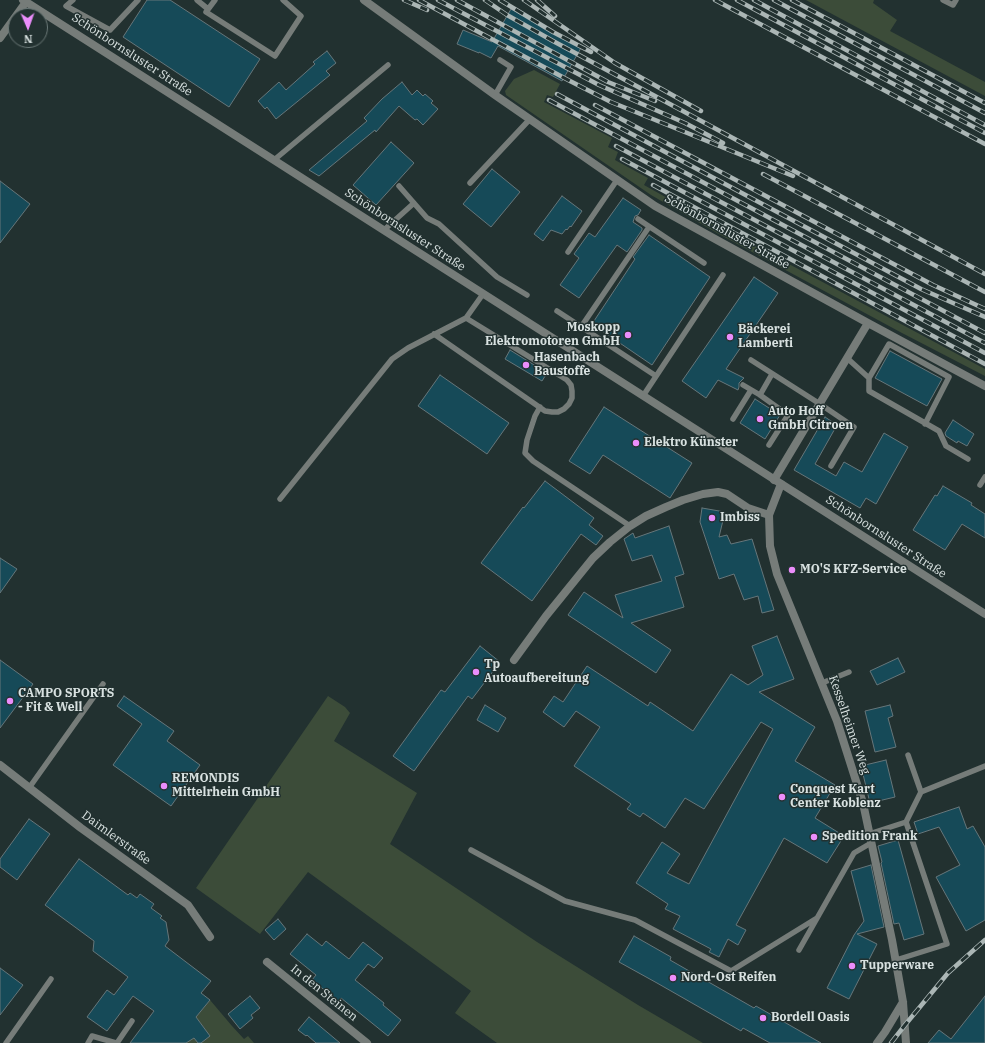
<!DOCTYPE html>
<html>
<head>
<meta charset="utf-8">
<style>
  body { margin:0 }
  #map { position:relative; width:985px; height:1043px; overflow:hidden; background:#223130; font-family:"IBM Plex Serif",serif }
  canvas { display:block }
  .north { position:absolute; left:8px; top:8px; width:40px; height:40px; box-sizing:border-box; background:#223130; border:1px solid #6b7877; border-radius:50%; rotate:178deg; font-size:11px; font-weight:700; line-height:16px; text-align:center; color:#d9e2e1 }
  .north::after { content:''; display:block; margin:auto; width:14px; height:18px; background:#eb8dfb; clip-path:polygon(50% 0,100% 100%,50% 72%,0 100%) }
</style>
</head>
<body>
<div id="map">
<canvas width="985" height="1043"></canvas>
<div class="north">N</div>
</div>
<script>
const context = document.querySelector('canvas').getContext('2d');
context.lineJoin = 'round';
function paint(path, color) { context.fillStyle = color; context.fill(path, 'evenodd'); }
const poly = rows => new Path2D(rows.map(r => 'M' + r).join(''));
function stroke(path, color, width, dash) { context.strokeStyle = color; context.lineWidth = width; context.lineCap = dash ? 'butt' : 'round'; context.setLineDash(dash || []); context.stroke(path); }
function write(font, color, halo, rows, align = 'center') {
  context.font = font + ' "IBM Plex Serif",serif'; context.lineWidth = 3; context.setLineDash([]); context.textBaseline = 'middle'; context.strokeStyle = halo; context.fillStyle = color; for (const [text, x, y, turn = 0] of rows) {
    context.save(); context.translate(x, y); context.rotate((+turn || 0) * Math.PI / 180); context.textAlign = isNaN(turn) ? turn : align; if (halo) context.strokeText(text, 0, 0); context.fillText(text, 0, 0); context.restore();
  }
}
const green = poly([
  [806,0,874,0,873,3,897,20,890,31,985,82,985,96],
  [534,70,560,84,553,97,547,95,544,102,612,138,608,147,618,152,615,160,648,178,644,185,703,218,985,369,985,376,902,333,717,233,651,195,506,95,505,91,514,79],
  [328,696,345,707,350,713,334,741,417,793,390,844,537,942,638,1005,703,1043,497,1043,455,1013,471,991,308,872,260,934,196,888],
  [210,1000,232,1026,244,1039,248,1036,254,1043,186,1043,205,1029,196,1017]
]);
const building = poly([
  [147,0,170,0,260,59,229,107,123,37,147,0],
  [511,9,581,48,562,81,498,46,491,58,479,52,479,53,457,44,463,30,492,42,511,9],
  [327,51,336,63,326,71,330,75,276,119,267,107,265,109,258,101,279,82,286,90,315,64,313,62,327,51],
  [402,82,412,95,417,90,423,96,425,94,433,101,431,103,438,109,423,125,417,119,415,120,399,106,376,132,375,130,319,176,309,170,367,121,364,118,382,99,402,82],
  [391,142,414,163,376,205,353,185,391,142],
  [492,169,520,192,491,227,463,204,492,169],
  [0,181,30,204,0,243,0,181],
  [562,196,582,211,571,227,570,226,567,230,566,229,562,234,551,230,543,241,534,234,562,196],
  [623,198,641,210,638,215,635,216,633,222,642,228,642,230,627,252,617,245,579,298,560,285,579,258,574,254,589,233,595,237,623,198],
  [649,235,710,277,652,365,592,324,635,259,633,257,649,235],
  [754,277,778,293,726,369,744,378,739,383,739,387,738,390,718,380,706,398,682,381,754,277],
  [510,350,547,373,542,381,505,359,510,350],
  [890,351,942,379,927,406,875,378,890,351],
  [440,375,509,423,487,454,418,406,440,375],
  [755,399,780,415,765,439,740,423,755,399],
  [604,407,692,463,670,498,603,455,590,474,569,461,604,407],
  [825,417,837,425,815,464,836,476,844,462,862,472,884,433,908,447,876,504,866,498,860,508,794,470,825,417],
  [953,420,974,434,967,446,958,441,957,443,946,436,945,433,953,420],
  [545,481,594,518,589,525,603,536,596,545,581,534,532,601,481,563,523,507,524,508,545,481],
  [943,486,972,503,971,505,985,514,985,538,962,524,945,550,913,530,935,495,937,496,943,486],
  [702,508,725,512,719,537,727,535,731,544,752,539,774,610,762,613,758,596,744,600,734,574,719,579,700,522,702,508],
  [669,526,684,574,675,577,684,607,631,623,671,650,656,673,568,615,584,592,623,618,615,595,662,581,652,555,632,561,624,539,633,533,635,538,669,526],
  [0,558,17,569,0,593,0,558],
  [777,636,794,679,759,692,815,727,795,761,835,785,815,818,844,836,827,863,784,838,736,925,746,930,738,945,728,939,719,957,709,952,711,949,673,929,680,916,665,909,668,904,636,883,662,842,680,854,667,873,689,884,773,729,761,722,704,809,685,798,665,828,643,813,640,817,627,809,631,804,574,766,600,727,576,711,564,727,543,712,554,696,563,702,587,666,648,706,650,702,693,731,731,674,748,685,763,675,752,646,777,636],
  [480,646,500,662,472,699,468,696,414,771,393,756,441,690,445,692,480,646],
  [898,658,905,672,877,685,870,671,898,658],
  [0,660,33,684,0,728,0,660],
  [124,696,174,731,167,741,200,765,171,806,113,765,142,724,117,706,124,696],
  [485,705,506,718,498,732,477,720,485,705],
  [890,705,893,716,888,718,896,747,875,752,865,711,890,705],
  [886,760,895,797,870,803,861,766,886,760],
  [959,807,967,829,973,826,985,847,985,920,966,931,936,877,960,865,939,827,918,834,914,822,959,807],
  [29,819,50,834,17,880,0,867,0,859,29,819],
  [898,840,924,934,904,940,899,923,894,924,881,863,882,862,878,846,898,840],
  [79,859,128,895,130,893,137,898,140,894,154,904,151,908,162,916,160,918,166,922,169,940,165,946,211,981,201,993,210,1000,196,1017,210,1036,201,1043,198,1043,194,1038,186,1043,130,1043,154,1011,133,996,107,1031,87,1017,107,990,114,995,128,977,93,951,94,941,45,905,79,859],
  [871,865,884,927,857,934,877,944,849,999,827,988,854,935,864,921,851,871,871,865],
  [278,919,286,929,274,940,265,930,278,919],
  [307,934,322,946,326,941,349,959,363,942,383,958,374,968,368,964,355,980,384,1003,383,1005,401,1020,388,1036,341,998,338,1001,312,980,316,975,290,954,307,934],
  [634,936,671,957,670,960,754,1008,756,1006,821,1043,770,1043,743,1028,741,1031,657,983,619,962,634,936],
  [0,968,23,985,0,1015,0,968],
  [250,996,260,1008,251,1015,253,1018,240,1029,228,1014,250,996],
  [985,996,985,1043,928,1043,939,1030,951,1039,985,996],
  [309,1017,340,1043,316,1043,307,1035,306,1036,298,1030,309,1017]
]);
const service = poly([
  [73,0,66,6,110,30,138,0],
  [197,0,208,9],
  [215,0,206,12,275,56,301,16,283,0],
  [943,0,953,5,956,0],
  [495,95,511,67,500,60],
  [274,160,388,65],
  [470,183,530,119],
  [399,186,427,218,439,224,497,277,527,295],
  [638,219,704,263],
  [384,230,414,203],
  [568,252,617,180],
  [557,311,656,376],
  [581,327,649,227],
  [434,334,545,411,552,412,558,412,564,409,569,404,572,398,572,391,571,385,567,380,466,318],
  [847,358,869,378,869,391,939,431,946,446,968,459],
  [751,360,820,404,854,427,831,466],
  [869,378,889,344,949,377,925,424],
  [743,385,760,395,788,415,769,445],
  [760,395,772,374],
  [643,396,723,275],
  [540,407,535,416,527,440,525,453,533,461,630,526],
  [733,419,751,390],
  [980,485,985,477],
  [280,499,392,359,408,348,466,318,483,294],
  [822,683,849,672],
  [908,755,921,792],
  [29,788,103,684],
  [869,834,906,822,921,792,985,766],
  [471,850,565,901,635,920,731,971,817,918],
  [799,950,854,853,871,843],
  [896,960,947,944,906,822],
  [6,1043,51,979],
  [88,1043,92,1036,116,1043],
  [117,1043,132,1021]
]);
const minor = poly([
  [364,0,495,95,655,206,868,323,985,386],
  [0,38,26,2],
  [774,480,868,323],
  [781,484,769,515,770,546,777,574,837,721,863,803,892,940,903,1002,906,1043],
  [514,660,546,616,593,558,610,542,630,526,646,516,666,507,683,500,703,494,718,492,727,494,748,508,769,515],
  [0,765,81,828,188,905,210,937],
  [267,962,367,1043],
  [877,1043,885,1032,903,1002]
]);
const tertiary = poly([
  [23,0,985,614]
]);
const rail = poly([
  [404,0,427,10],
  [419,0,570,81,611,102,793,176],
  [438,0,599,85,685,123,723,143],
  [457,0,608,82,655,101],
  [485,0,507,15,553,41,985,274],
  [500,0,553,32,591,52],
  [524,0,615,63,701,111],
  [537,0,555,16],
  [715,0,985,144],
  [737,0,985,133],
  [754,0,985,125],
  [774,0,985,113],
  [792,0,985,103],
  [557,94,921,289,985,317],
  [549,100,985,333],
  [595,105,933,285,985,309],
  [616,146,985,343],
  [622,159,985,353],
  [763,174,985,292],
  [653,185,985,364],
  [891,1043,905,1025,948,973,985,940]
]);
const markers = [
  [628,335,4,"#eb8dfb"],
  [730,337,4,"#eb8dfb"],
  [526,365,4,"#eb8dfb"],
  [760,419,4,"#eb8dfb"],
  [636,443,4,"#eb8dfb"],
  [712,518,4,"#eb8dfb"],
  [792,570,4,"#eb8dfb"],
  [476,672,4,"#eb8dfb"],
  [10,701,4,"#eb8dfb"],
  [164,786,4,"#eb8dfb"],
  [782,797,4,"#eb8dfb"],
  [814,837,4,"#eb8dfb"],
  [852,966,4,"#eb8dfb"],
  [673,978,4,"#eb8dfb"],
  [763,1018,4,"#eb8dfb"]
];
const streetNames = [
  ["Schönbornsluster Straße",132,55,33],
  ["Schönbornsluster Straße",405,230,33],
  ["Schönbornsluster Straße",727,232,29],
  ["Schönbornsluster Straße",886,537,33],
  ["Kesselheimer Weg",849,725,71],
  ["Daimlerstraße",116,838,36],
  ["In den Steinen",324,993,39]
];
const poiNames = [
  ["Moskopp",620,328,"right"],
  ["Elektromotoren GmbH",620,342,"right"],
  ["Bäckerei",738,330],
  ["Lamberti",738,344],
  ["Hasenbach",534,358],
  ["Baustoffe",534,372],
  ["Auto Hoff",768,412],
  ["GmbH Citroen",768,426],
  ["Elektro Künster",644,443],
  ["Imbiss",720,518],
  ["MO'S KFZ-Service",800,570],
  ["Tp",484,665],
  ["Autoaufbereitung",484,679],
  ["CAMPO SPORTS",18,694],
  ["- Fit & Well",18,708],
  ["REMONDIS",172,779],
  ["Mittelrhein GmbH",172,793],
  ["Conquest Kart",790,790],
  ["Center Koblenz",790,804],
  ["Spedition Frank",822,837],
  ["Tupperware",860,966],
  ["Nord-Ost Reifen",681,978],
  ["Bordell Oasis",771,1018]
];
paint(green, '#3c4c39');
paint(building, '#164a58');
stroke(building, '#66767a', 1);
stroke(service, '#767c79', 5.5);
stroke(minor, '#767c79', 8);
stroke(tertiary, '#767c79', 8);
stroke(rail, '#abb6b5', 4.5);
stroke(rail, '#223130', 3, [9]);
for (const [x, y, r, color] of markers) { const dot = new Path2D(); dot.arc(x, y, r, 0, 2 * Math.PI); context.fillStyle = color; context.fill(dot); stroke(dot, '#223130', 1.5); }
write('12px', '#d9e2e1', '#223130', streetNames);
write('bold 12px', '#d9e2e1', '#223130', poiNames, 'left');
</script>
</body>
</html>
